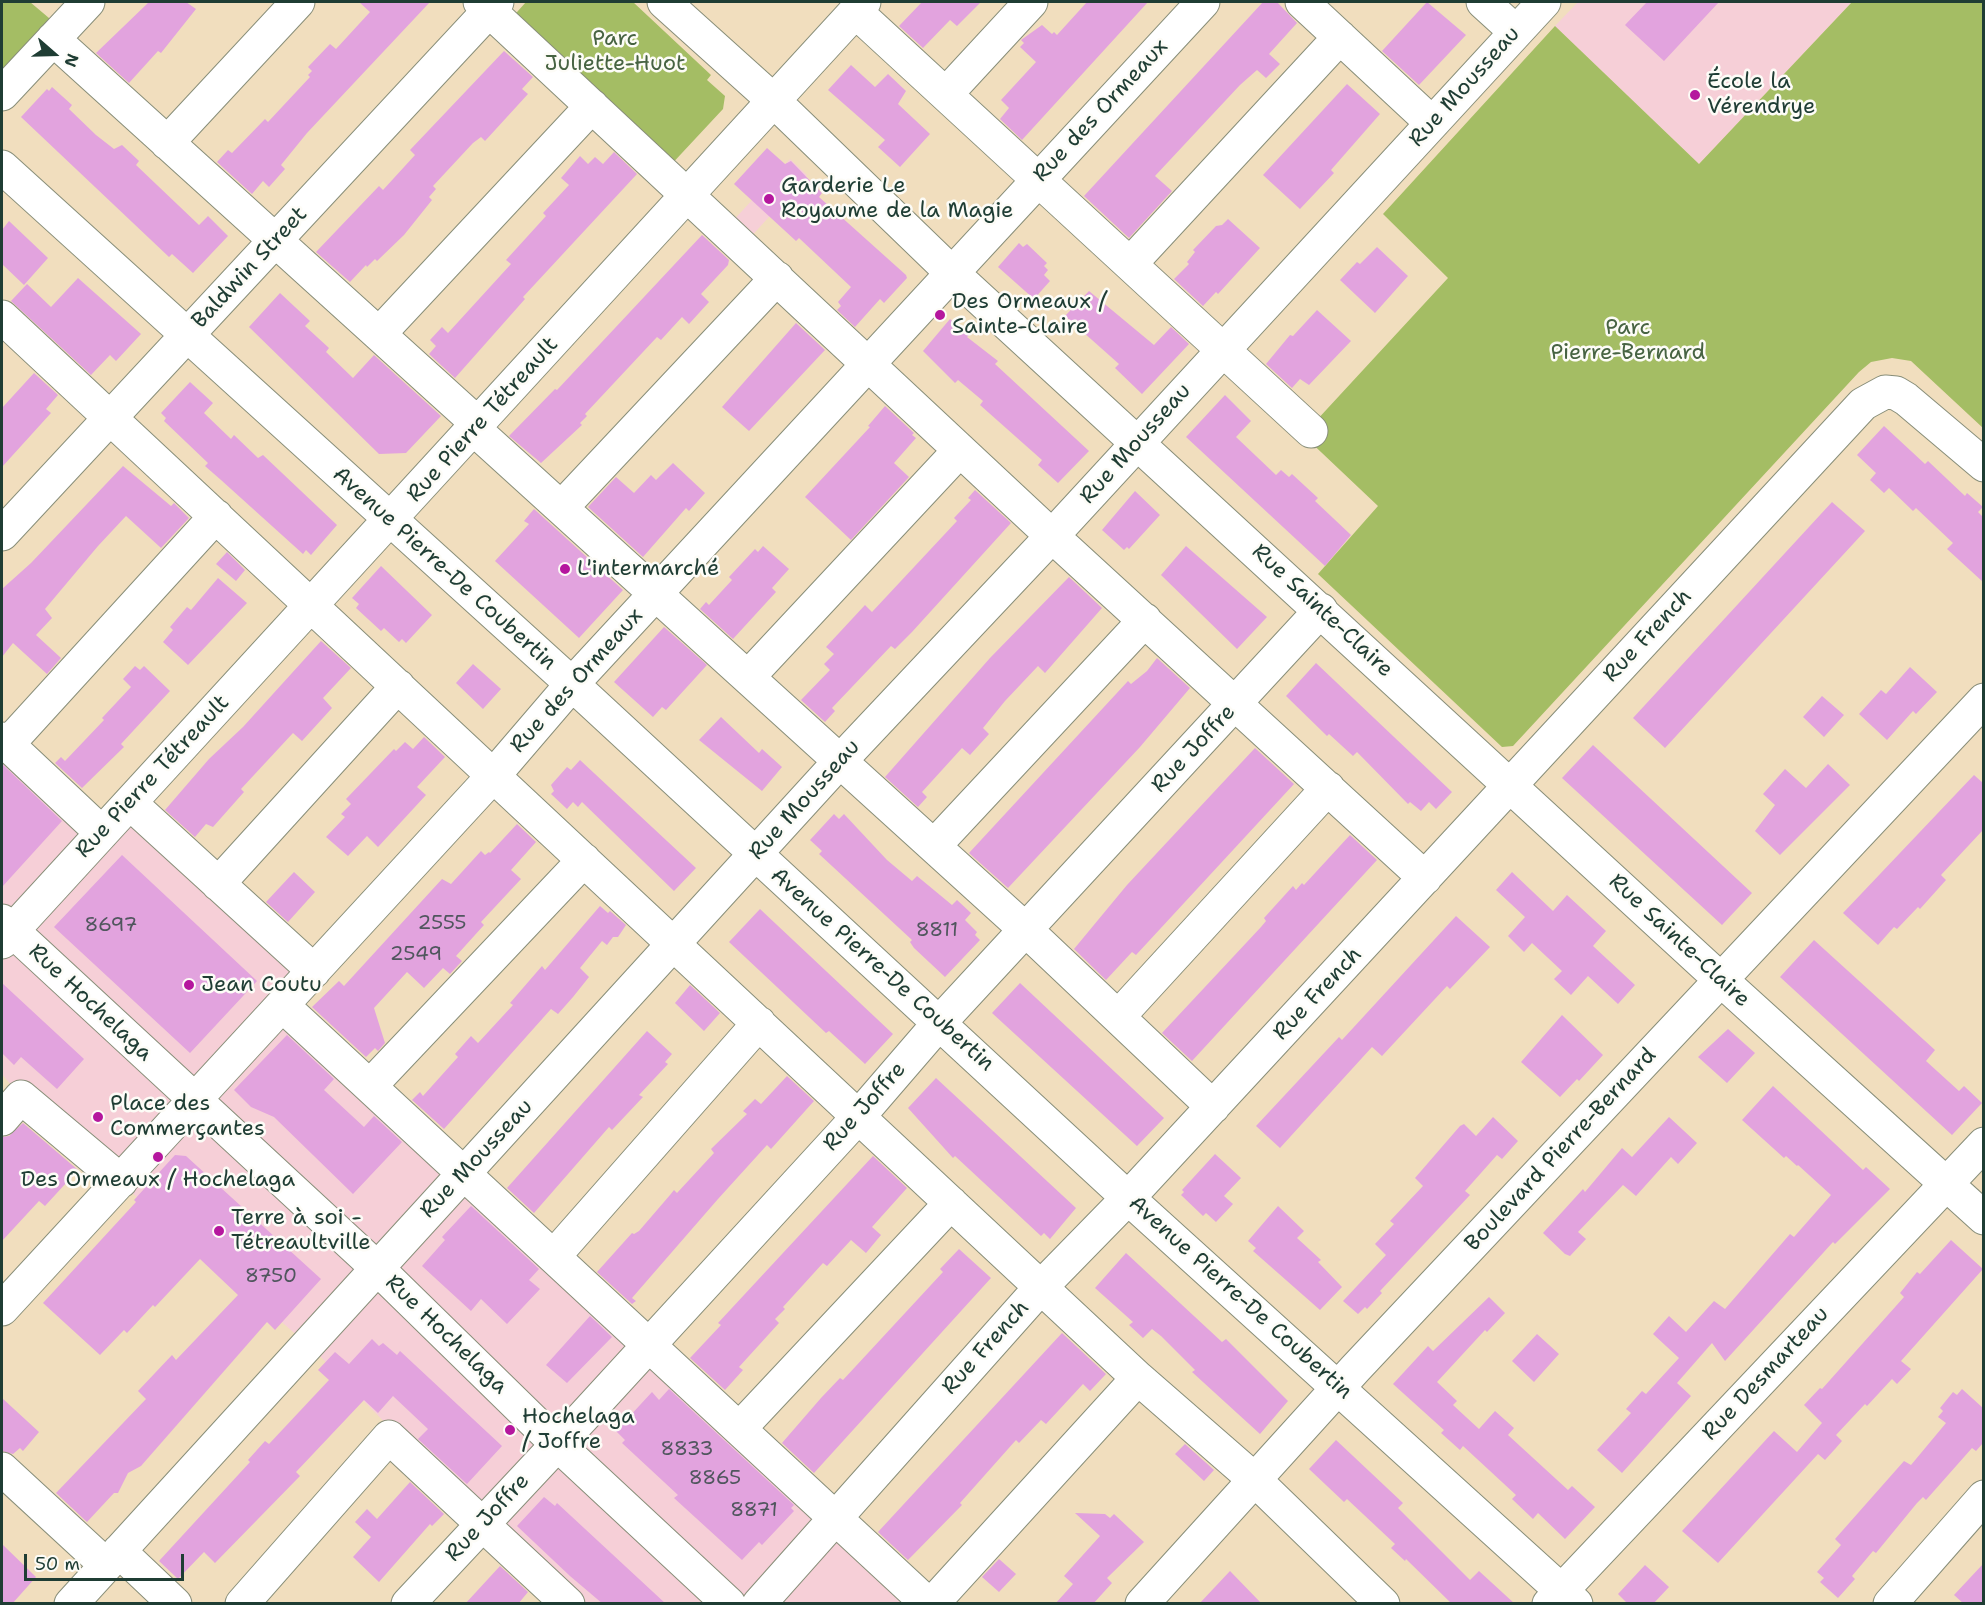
<!DOCTYPE html>
<html>
<head>
<meta charset="utf-8">
<style>
  body { margin:0 }
  #map { position:relative; width:1985px; height:1605px; overflow:hidden; background:#f1debe; font-family:"Shantell Sans",sans-serif }
  canvas { display:block }
  .frame { position:absolute; inset:0; border:3px solid #1f3d34; pointer-events:none }
  .north { position:absolute; left:24px; top:24px; width:60px; height:60px; -webkit-text-stroke:4px #fdfcf7; paint-order:stroke; rotate:110deg; font-size:16px; font-weight:700; line-height:24px; text-align:center; color:#1f3d34 }
  .north::after { content:''; display:block; margin:auto; width:21px; height:27px; background:#1f3d34; clip-path:polygon(50% 0,100% 100%,50% 72%,0 100%) }
  .scale { position:absolute; left:24px; top:1554px; width:160px; height:27px; box-sizing:border-box; border:3px solid #1f3d34; border-top:0; padding-left:8px; font-size:18px; line-height:21px; white-space:nowrap; color:#1f3d34; -webkit-text-stroke:4px #fdfcf7; paint-order:stroke }
</style>
</head>
<body>
<div id="map">
<canvas width="1985" height="1605"></canvas>
<div class="frame"></div>
<div class="north">N</div>
<div class="scale">50 m</div>
</div>
<script>
const context = document.querySelector('canvas').getContext('2d');
context.lineJoin = 'round';
function paint(path, color) { context.fillStyle = color; context.fill(path, 'evenodd'); }
const poly = rows => new Path2D(rows.map(r => 'M' + r).join(''));
function stroke(path, color, width, dash) { context.strokeStyle = color; context.lineWidth = width; context.lineCap = dash ? 'butt' : 'round'; context.setLineDash(dash || []); context.stroke(path); }
function write(font, color, halo, rows, align = 'center') {
  context.font = font + ' "Shantell Sans",sans-serif'; context.lineWidth = 5; context.setLineDash([]); context.textBaseline = 'middle'; context.strokeStyle = halo; context.fillStyle = color; for (const [text, x, y, turn = 0] of rows) {
    context.save(); context.translate(x, y); context.rotate((+turn || 0) * Math.PI / 180); context.textAlign = isNaN(turn) ? turn : align; if (halo) context.strokeText(text, 0, 0); context.fillText(text, 0, 0); context.restore();
  }
}
const built = poly([
  [1578,2,1852,2,1699,164,1555,26],
  [790,159,807,175,748,240,730,224],
  [2,740,102,832,130,803,314,971,287,1001,934,1603,568,1603,483,1523,314,1350,21,1097,2,1074]
]);
const green = poly([
  [2,2,30,2,62,29,2,94],
  [526,2,633,2,711,75,707,80,725,96,723,109,668,168,509,21],
  [1852,2,1983,2,1983,428,1911,361,1892,358,1871,362,1859,372,1513,746,1502,747,1318,574,1378,506,1303,435,1448,278,1383,214,1555,26,1699,164]
]);
const building = poly([
  [149,2,186,2,196,9,161,53,158,51,129,83,96,53],
  [359,2,430,2,307,133,281,165,285,169,269,187,263,181,252,194,217,162,228,150,232,153,265,119,268,122,310,77,308,75,312,71,308,67,330,44,336,49,370,12],
  [922,2,981,2,957,26,950,20,923,48,899,26],
  [1087,2,1148,2,1022,140,1000,119,1009,108,1001,100,1036,62,1020,47,1024,43,1021,40,1042,25,1052,34,1054,32,1057,35],
  [1263,2,1277,2,1297,23,1269,54,1280,64,1266,78,1257,70,1240,85,1155,176,1172,191,1129,238,1084,196],
  [1427,2,1466,35,1419,85,1382,51],
  [1647,2,1719,2,1664,61,1625,25],
  [504,51,533,77,522,89,528,94,485,141,481,137,473,143,433,186,436,189,429,197,432,200,404,235,377,261,375,259,367,267,366,265,350,282,316,252,379,186,383,190,415,155,410,150],
  [851,65,875,87,888,74,906,91,898,104,930,134,900,167,878,147,885,140,828,90],
  [1347,84,1380,114,1331,170,1334,173,1300,209,1263,175],
  [52,87,72,105,69,109,96,135,114,149,122,145,139,161,136,165,199,225,208,216,228,236,193,273,172,254,169,257,21,117,47,89,49,91],
  [767,148,785,164,791,161,822,193,819,197,906,275,907,278,884,303,880,299,855,327,837,310,841,306,838,302,851,287,799,238,796,241,734,184],
  [614,152,637,174,523,297,525,299,455,378,429,354,436,346,430,340,442,327,448,333,511,264,506,260,546,216,543,213,569,185,561,178,580,156,588,164,595,157,603,164],
  [1228,219,1260,248,1218,294,1216,292,1203,306,1174,279,1189,264,1187,262,1195,252,1193,250,1216,226,1222,225],
  [9,221,48,258,24,285,2,264,2,230],
  [702,235,729,260,728,265,701,294,709,302,689,324,682,317,661,340,657,337,585,414,587,416,580,423,582,425,541,463,509,436,555,389,557,390],
  [1019,243,1023,247,1027,244,1047,263,1044,266,1048,270,1044,275,1050,281,1034,299,998,267],
  [1377,247,1408,276,1375,313,1340,280,1357,262,1360,264],
  [78,278,141,334,116,361,110,355,91,375,11,301,27,284,51,307],
  [1089,291,1154,345,1171,327,1189,344,1142,394,1115,368,1119,364,1065,316],
  [280,293,310,321,305,326,329,348,326,352,353,378,374,355,441,416,406,453,379,454,249,327],
  [1317,310,1351,341,1309,385,1300,379,1292,388,1266,364,1290,335,1293,336],
  [950,319,969,335,967,337,998,361,995,364,1089,451,1058,483,1038,465,1042,460,980,405,983,401,958,380,955,383,923,351],
  [796,323,825,350,749,431,722,407],
  [34,373,58,395,46,409,51,413,2,467,2,408],
  [190,382,213,403,204,413,231,439,234,435,258,458,263,455,337,525,311,555,306,550,303,554,221,480,205,466,208,463,164,421,166,418,161,413],
  [1225,395,1251,421,1236,437,1276,475,1281,470,1289,477,1292,474,1318,498,1315,501,1351,535,1325,566,1186,437],
  [885,406,914,433,912,435,916,438,894,463,909,477,851,540,805,497,870,427,868,426],
  [1884,426,1925,464,1928,461,1965,496,1967,493,1983,507,1978,512,1983,517,1983,582,1947,549,1953,543,1916,508,1913,511,1889,488,1884,493,1870,480,1876,473,1857,455],
  [673,463,705,493,689,511,686,508,643,557,588,507,616,477,634,493,651,475,656,480],
  [123,466,171,506,174,503,189,518,161,548,126,516,98,546,45,609,52,618,36,635,61,658,47,674,13,643,2,657,2,589,31,563],
  [975,490,1011,523,912,632,895,649,891,646,832,708,835,711,825,722,801,700,830,670,824,664,834,654,826,647,865,605,872,612,957,521,954,518,971,500,968,498],
  [1135,491,1160,515,1129,549,1127,547,1124,550,1102,530],
  [1832,502,1865,531,1665,748,1633,718],
  [534,509,623,590,579,638,495,561,529,524,524,521],
  [763,546,789,569,772,588,776,592,733,639,700,609,706,602,709,605,732,580,729,577,755,549,758,552],
  [1186,546,1267,617,1237,649,1161,575],
  [227,552,245,570,236,581,216,564],
  [381,566,432,615,406,643,402,639,399,642,384,628,381,631,356,608,359,604,352,598],
  [1069,577,1102,608,1045,673,1038,666,1005,701,983,728,989,734,970,755,962,748,922,792,927,797,918,807,885,777,990,658],
  [218,578,247,603,188,665,163,642,173,630,170,627,187,607,191,610],
  [664,627,707,665,666,710,662,707,653,717,614,682],
  [321,641,351,668,323,698,332,708,302,741,293,733,241,789,244,792,213,827,206,824,195,837,165,810,209,759,243,727],
  [1157,658,1190,688,1140,747,1008,888,969,853,1128,681,1131,684,1147,671],
  [1316,663,1452,792,1436,809,1429,802,1421,811,1410,802,1408,804,1357,752,1353,756,1329,734,1327,736,1286,696],
  [473,664,501,689,483,709,456,683],
  [135,666,140,670,144,666,170,691,121,744,124,747,82,788,55,763,61,757,65,761,104,720,102,718,131,687,123,679],
  [1910,667,1937,692,1916,714,1913,711,1887,740,1859,714,1881,690,1886,694],
  [1822,696,1844,715,1824,737,1803,717],
  [721,717,759,753,762,749,782,767,762,791,699,740],
  [424,737,445,757,417,787,426,795,378,847,367,836,348,856,326,837,345,817,341,814,351,804,346,799,394,749,396,751,405,742,413,749],
  [1593,745,1752,893,1722,925,1562,778],
  [1255,748,1294,784,1136,955,1132,952,1106,980,1074,949,1127,885],
  [580,760,696,868,674,891,582,802,578,807,573,802,567,809,551,794,554,791,551,785,567,767,571,770],
  [2,764,62,821,2,887],
  [1828,764,1850,785,1780,855,1755,831,1775,805,1763,794,1785,769,1806,788],
  [1974,775,1983,783,1983,830,1941,875,1946,880,1920,909,1918,907,1897,929,1894,927,1878,945,1843,913],
  [834,814,839,819,844,814,887,860,912,881,917,876,952,905,957,900,971,913,965,920,977,932,975,935,980,940,945,977,914,948,910,942,912,940,819,854,822,851,810,840],
  [517,824,536,842,511,870,521,879,481,922,484,925,456,956,462,961,450,974,443,968,424,988,407,972,374,1008,385,1043,378,1051,375,1048,366,1057,312,1007,339,981,344,986,442,879,451,884,481,851,485,855,489,852,490,853],
  [1350,835,1377,860,1192,1061,1162,1033,1261,927,1266,921,1264,918,1293,886,1296,890,1302,883,1304,885],
  [122,855,257,981,190,1053,54,927],
  [294,872,315,892,288,922,266,902],
  [1512,872,1553,911,1567,895,1606,931,1593,946,1635,985,1618,1004,1588,976,1571,995,1554,979,1562,971,1532,943,1524,952,1508,936,1525,917,1496,890],
  [600,906,608,913,610,911,626,925,618,937,613,937,607,945,602,941,580,968,589,977,573,997,558,1014,551,1009,444,1129,412,1100,420,1092,423,1096,458,1057,455,1054,471,1036,478,1043,513,1005,510,1003,542,966,545,970],
  [760,909,893,1034,865,1064,829,1031,826,1033,729,942],
  [1456,916,1490,947,1450,989,1447,986,1382,1056,1372,1047,1280,1148,1256,1126,1339,1037,1342,1040],
  [1814,940,1935,1050,1926,1061,1959,1091,1964,1086,1982,1103,1952,1135,1780,977],
  [2,983,84,1059,57,1089,21,1057,14,1065,2,1053],
  [1020,983,1164,1118,1137,1146,992,1013],
  [690,985,720,1013,704,1031,675,1003],
  [1562,1015,1603,1055,1579,1081,1577,1079,1560,1097,1521,1062],
  [1728,1029,1755,1053,1727,1083,1698,1057],
  [647,1031,672,1054,665,1062,668,1064,639,1095,643,1097,612,1130,609,1127,534,1213,507,1188],
  [287,1035,334,1079,324,1090,364,1127,374,1116,402,1142,353,1194,274,1117,251,1107,234,1090],
  [787,1076,814,1101,771,1149,767,1145,718,1199,632,1298,636,1301,632,1304,597,1272,632,1233,634,1234,639,1231,670,1195,674,1190,677,1193,714,1153,711,1149,747,1114,743,1111,755,1099,761,1104],
  [936,1078,1076,1208,1050,1239,1044,1233,1041,1236,955,1156,953,1158,908,1108],
  [1773,1086,1863,1170,1866,1167,1890,1189,1835,1244,1833,1242,1725,1361,1712,1343,1677,1383,1691,1396,1622,1473,1597,1450,1631,1413,1626,1409,1642,1391,1646,1394,1679,1358,1653,1334,1669,1316,1686,1332,1714,1301,1725,1309,1790,1234,1794,1237,1831,1195,1798,1165,1797,1166,1786,1156,1784,1158,1742,1120],
  [1493,1117,1518,1141,1502,1159,1497,1155,1465,1191,1470,1195,1380,1291,1382,1293,1367,1309,1365,1307,1358,1314,1343,1301,1386,1255,1375,1244,1394,1224,1390,1221,1423,1186,1415,1178,1460,1126,1464,1124,1476,1136],
  [1669,1117,1697,1143,1678,1164,1671,1157,1636,1196,1623,1185,1578,1232,1586,1239,1570,1256,1565,1254,1543,1233,1583,1189,1585,1192,1622,1148,1632,1157],
  [23,1123,78,1170,45,1206,39,1201,2,1241,2,1137,9,1136],
  [1215,1154,1241,1178,1224,1196,1233,1204,1216,1222,1206,1213,1203,1216,1181,1195,1184,1192,1182,1190],
  [175,1155,186,1156,321,1279,275,1330,267,1322,141,1466,128,1473,118,1493,114,1493,87,1522,56,1493,146,1399,138,1391,172,1355,176,1360,238,1295,200,1259,155,1307,153,1305,127,1333,124,1330,100,1355,43,1303,136,1202,134,1200],
  [873,1156,907,1188,872,1227,881,1235,866,1253,851,1240,827,1266,823,1263,783,1307,785,1309,775,1319,779,1323,739,1367,743,1370,725,1390,690,1358,721,1325,718,1323],
  [471,1206,539,1269,529,1280,540,1289,507,1324,481,1299,471,1311,422,1266,445,1240,442,1237],
  [1278,1206,1304,1231,1297,1238,1321,1260,1318,1262,1342,1287,1320,1310,1253,1251,1256,1248,1248,1241],
  [1951,1240,1983,1269,1901,1361,1911,1369,1897,1384,1892,1379,1867,1406,1865,1404,1836,1435,1842,1441,1835,1449,1825,1460,1818,1454,1718,1563,1682,1531,1774,1431,1797,1452,1822,1423,1804,1405,1820,1388,1822,1389,1904,1297,1900,1293,1917,1272,1920,1274],
  [959,1249,991,1278,814,1473,782,1443,821,1398,840,1378,843,1380,943,1272,940,1269],
  [1126,1253,1222,1342,1226,1339,1288,1401,1260,1434,1192,1372,1195,1370,1161,1336,1152,1329,1143,1338,1129,1325,1133,1322,1095,1288],
  [1489,1297,1505,1313,1487,1332,1485,1330,1437,1382,1457,1401,1453,1405,1479,1429,1495,1411,1514,1428,1508,1435,1568,1490,1572,1486,1595,1507,1565,1539,1538,1513,1533,1519,1512,1499,1516,1495,1463,1446,1460,1450,1441,1433,1444,1430,1393,1384,1428,1346,1433,1351],
  [590,1316,612,1337,567,1383,546,1365],
  [1062,1333,1106,1374,1090,1391,1083,1384,1046,1424,1041,1420,1019,1443,1016,1440,960,1503,962,1505,908,1560,878,1532],
  [1537,1334,1559,1354,1534,1382,1512,1361],
  [372,1339,379,1346,383,1343,397,1355,400,1351,502,1446,467,1484,418,1439,428,1429,393,1396,378,1413,364,1400,296,1472,300,1476,215,1563,204,1552,178,1579,159,1561,250,1462,248,1460,265,1441,269,1444,329,1380,318,1370,335,1352,349,1364],
  [669,1389,794,1505,791,1508,794,1511,762,1545,759,1542,742,1560,674,1498,678,1495,622,1443,625,1440,616,1431,652,1392,659,1400],
  [1962,1389,1983,1408,1983,1443,1976,1451,1972,1448,1926,1500,1923,1497,1917,1503,1876,1553,1873,1551,1852,1576,1855,1579,1838,1598,1820,1582,1824,1578,1817,1572,1841,1545,1835,1539,1904,1461,1911,1465,1946,1423,1938,1417,1943,1411,1940,1408,1953,1392,1957,1395],
  [2,1398,39,1432,23,1451,20,1448,13,1454,2,1451],
  [1336,1440,1403,1503,1398,1508,1470,1580,1479,1571,1515,1604,1452,1604,1406,1559,1405,1561,1391,1548,1395,1544,1347,1499,1344,1502,1309,1469],
  [1185,1444,1214,1470,1204,1481,1175,1454],
  [410,1482,444,1514,432,1526,430,1524,379,1582,353,1557,371,1537,355,1522,367,1509,377,1519],
  [544,1497,555,1506,557,1503,666,1604,603,1604,570,1576,517,1526],
  [1075,1513,1105,1514,1110,1518,1114,1514,1144,1542,1107,1578,1112,1583,1093,1604,1055,1604,1073,1584,1064,1576,1100,1536],
  [2,1544,36,1577,12,1604,2,1604],
  [999,1559,1016,1574,999,1592,982,1577],
  [1983,1564,1983,1604,1964,1604,1954,1595],
  [1645,1565,1669,1587,1653,1604,1628,1604,1618,1594],
  [500,1566,528,1592,518,1604,465,1604],
  [1230,1571,1262,1604,1199,1604]
]);
const minor = poly([
  [480,2,1052,536,1425,878],
  [664,2,774,101,951,272,1720,979,1984,1218],
  [1302,2,1432,123],
  [1483,2,1516,32],
  [855,11,1311,431],
  [53,39,478,424],
  [2,94,88,2],
  [946,94,1031,2],
  [167,143,298,2],
  [2,167,572,684,1128,1198,1576,1604],
  [1130,264,1340,37],
  [2,317,1138,1378],
  [379,334,592,106],
  [474,429,1026,930,1213,1107],
  [562,507,777,278],
  [2,534,497,2],
  [749,676,960,450],
  [2,739,102,833],
  [7,745,216,516],
  [130,803,314,971],
  [934,846,1145,620],
  [218,884,398,686],
  [2,942,864,2],
  [283,1006,928,1604],
  [1118,1017,1328,788],
  [370,1086,584,860],
  [2,1119,21,1097,121,1181],
  [554,1256,759,1023],
  [2,1309,494,775,572,684,1203,2],
  [740,1428,951,1203],
  [2,1469,106,1565],
  [119,1551,175,1604],
  [71,1604,841,760,1052,536,1544,2],
  [242,1604,389,1437,568,1604],
  [408,1604,583,1417,859,1116,940,1022,1321,610],
  [759,1604,1041,1287,1128,1198,1863,404,1885,392,1896,393,1906,399,1984,465],
  [932,1604,1138,1378,1255,1480,1383,1604],
  [1142,1604,1355,1369,1984,700],
  [1549,1604,1984,1144],
  [1890,1604,1984,1497]
]);
const major = poly([
  [2,921,377,1268,557,1444,729,1604]
]);
const markers = [
  [1695,95,6,"#b5179e"],
  [769,199,6,"#b5179e"],
  [940,315,6,"#b5179e"],
  [565,569,6,"#b5179e"],
  [189,985,6,"#b5179e"],
  [98,1117,6,"#b5179e"],
  [158,1157,6,"#b5179e"],
  [219,1231,6,"#b5179e"],
  [510,1430,6,"#b5179e"]
];
const numberNames = [
  ["2555",442,924],
  ["8697",111,926],
  ["8811",937,931],
  ["2549",416,955],
  ["8750",271,1277],
  ["8833",687,1450],
  ["8865",715,1479],
  ["8871",754,1511]
];
const parkNames = [
  ["Parc",615,39],
  ["Juliette-Huot",615,64],
  ["Parc",1628,328],
  ["Pierre-Bernard",1628,353]
];
const poiNames = [
  ["École la",1707,82],
  ["Vérendrye",1707,107],
  ["Garderie Le",781,186],
  ["Royaume de la Magie",781,211],
  ["Des Ormeaux /",952,302],
  ["Sainte-Claire",952,327],
  ["L'intermarché",577,569],
  ["Jean Coutu",201,985],
  ["Place des",110,1104],
  ["Commerçantes",110,1129],
  ["Des Ormeaux / Hochelaga",158,1180,"center"],
  ["Terre à soi -",231,1218],
  ["Tétreaultville",231,1243],
  ["Hochelaga",522,1417],
  ["/ Joffre",522,1442]
];
const streetNames = [
  ["Rue Mousseau",1465,87,-48],
  ["Rue des Ormeaux",1101,111,-47],
  ["Baldwin Street",250,268,-47],
  ["Rue Pierre Tétreault",483,420,-48],
  ["Rue Mousseau",1136,444,-48],
  ["Avenue Pierre-De Coubertin",444,569,42],
  ["Rue Sainte-Claire",1322,611,43],
  ["Rue French",1648,636,-47],
  ["Rue des Ormeaux",577,681,-48],
  ["Rue Joffre",1194,749,-47],
  ["Rue Pierre Tétreault",153,777,-47],
  ["Rue Mousseau",805,800,-48],
  ["Rue Sainte-Claire",1679,941,43],
  ["Avenue Pierre-De Coubertin",882,970,42],
  ["Rue French",1318,994,-47],
  ["Rue Hochelaga",90,1003,43],
  ["Rue Joffre",865,1107,-48],
  ["Boulevard Pierre-Bernard",1561,1150,-47],
  ["Rue Mousseau",477,1159,-47],
  ["Avenue Pierre-De Coubertin",1240,1298,42],
  ["Rue Hochelaga",446,1335,44],
  ["Rue French",986,1348,-48],
  ["Rue Desmarteau",1766,1374,-47],
  ["Rue Joffre",488,1518,-47]
];
paint(built, '#f6cfd7');
paint(green, '#a4bd64');
paint(building, '#e2a3de');
stroke(minor, '#888e79', 35);
stroke(major, '#888e79', 35);
stroke(minor, '#fff', 33);
stroke(major, '#fff', 33);
for (const [x, y, r, color] of markers) { const dot = new Path2D(); dot.arc(x, y, r, 0, 2 * Math.PI); context.fillStyle = color; context.fill(dot); stroke(dot, '#fdfcf7', 2); }
write('20px', '#50565e', null, numberNames);
write('22px', '#476342', '#fdfcf7', parkNames);
write('22px', '#1f3d34', '#fdfcf7', poiNames, 'left');
write('22px', '#1f3d34', '#fdfcf7', streetNames);
</script>
</body>
</html>
